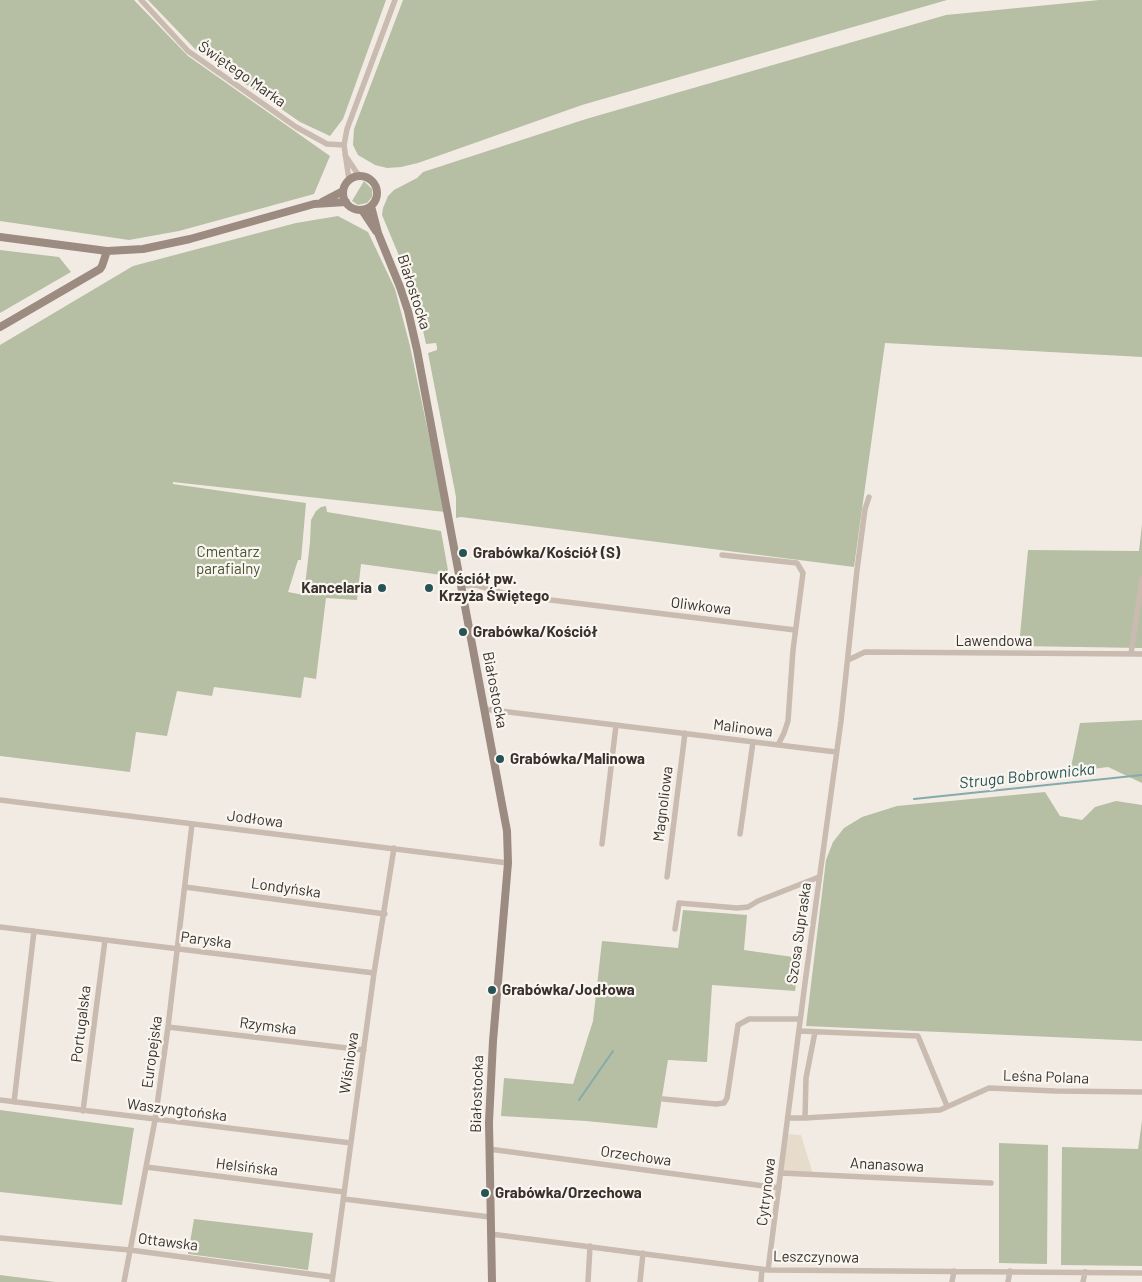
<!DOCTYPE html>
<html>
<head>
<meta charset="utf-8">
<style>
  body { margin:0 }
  canvas { display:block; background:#f2ebe3 }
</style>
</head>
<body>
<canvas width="1142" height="1282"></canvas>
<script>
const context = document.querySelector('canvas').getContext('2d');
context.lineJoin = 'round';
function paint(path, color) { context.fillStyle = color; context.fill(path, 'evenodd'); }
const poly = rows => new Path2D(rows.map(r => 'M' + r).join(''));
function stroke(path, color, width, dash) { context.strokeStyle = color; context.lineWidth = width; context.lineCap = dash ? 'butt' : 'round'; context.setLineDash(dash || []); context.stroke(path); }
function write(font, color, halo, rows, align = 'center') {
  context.font = font + ' Barlow,sans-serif'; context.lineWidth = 4.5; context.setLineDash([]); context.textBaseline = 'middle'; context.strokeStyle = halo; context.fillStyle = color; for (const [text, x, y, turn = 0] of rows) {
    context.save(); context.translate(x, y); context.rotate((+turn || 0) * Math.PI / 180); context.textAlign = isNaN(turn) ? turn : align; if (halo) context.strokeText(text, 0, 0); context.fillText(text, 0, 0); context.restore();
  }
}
const green = poly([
  [0,0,134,0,188,56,330,156,314,194,179,231,129,240,0,221],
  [148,0,386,0,343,119,330,136,300,122,195,49],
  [403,0,947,0,582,105,418,163,401,167,387,168,375,165,358,155,353,145,354,129],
  [1099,0,1142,0,1142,357,885,343,854,567,461,517,456,518,456,497,428,353,437,350,437,347,436,343,426,344,419,312,410,282,382,215,383,208,388,196,394,190,417,178,423,172,586,119,946,15],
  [364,181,372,189,372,197,367,203,358,205,352,201],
  [338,216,368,232,395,289,410,346,445,512,173,482,173,484,306,503,301,560,298,560,288,592,304,595,310,542,311,520,316,511,321,507,326,506,327,512,441,531,449,576,361,564,357,600,326,598,316,679,304,677,301,698,214,687,212,696,177,691,167,736,136,732,130,772,0,756,0,345,133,266,296,223],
  [0,250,59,257,71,272,0,313],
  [1142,524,1142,648,1019,646,1028,550,1139,551],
  [1142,720,1142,783,1108,767,1070,772,1080,723],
  [1045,792,1060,816,1082,820,1095,807,1116,801,1142,805,1142,1041,806,1026,826,860,833,842,844,828,862,817,897,806],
  [683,910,747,915,744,950,800,958,795,991,712,985,707,1062,668,1060,657,1128,586,1121,501,1116,504,1078,573,1084,593,1021,602,941,678,948],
  [0,1110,134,1128,122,1205,0,1192],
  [1142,1121,1142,1266,1061,1265,1062,1147,1138,1149],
  [999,1143,1048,1145,1047,1264,999,1263],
  [194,1219,313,1233,308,1270,188,1254],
  [0,1275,55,1282,0,1282]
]);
const plaza = poly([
  [786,1134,801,1135,813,1174,781,1173]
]);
const stream = poly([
  [914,799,1142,775],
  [579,1100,613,1051]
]);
const street = poly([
  [141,0,188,51,296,127,327,144,344,145],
  [345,155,357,173,361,176],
  [349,180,344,145,347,129,395,0],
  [722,555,797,563,803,573,793,650,788,721,784,733,778,745],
  [462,586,476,585,510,595,795,630],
  [1131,654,1142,579],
  [848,660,865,652,1142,654],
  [484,709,836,752],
  [0,800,508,863],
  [740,834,753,742],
  [602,844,616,725],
  [667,877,685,733],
  [185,887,385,914],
  [0,927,374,973],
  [675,929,679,903,737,908,748,907,758,901,819,877],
  [168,1027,364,1050],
  [799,1031,918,1036,947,1106],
  [663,1099,716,1104,724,1103,727,1098,738,1025,749,1019,800,1019],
  [0,1100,351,1143],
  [14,1102,34,931],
  [83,1111,105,940],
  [788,1118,805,1118,806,1078,815,1032],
  [805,1118,940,1110,989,1088,1055,1091,1141,1092],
  [489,1149,779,1188],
  [146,1167,344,1192],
  [781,1173,991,1183],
  [344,1199,490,1217],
  [491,1234,768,1270,1142,1273],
  [0,1238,130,1250,332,1277],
  [768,1270,805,983,841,721,857,570,865,509,869,497],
  [124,1282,155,1120,168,1027,192,824],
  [332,1282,374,973,394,848],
  [588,1282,590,1246],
  [640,1282,643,1253],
  [761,1282,762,1269],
  [952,1282,954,1271],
  [1008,1282,1010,1271],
  [1083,1282,1085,1272]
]);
const secondary = poly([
  '343 193a17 17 0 1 1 34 0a17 17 0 1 1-34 0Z',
  [322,202,343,191],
  [371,206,378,233,400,287,408,311,417,350,507,831,508,863,493,1041,489,1122,492,1282],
  [362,210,376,231],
  [0,237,107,251,143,249,190,239,314,204,346,202],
  [0,327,100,269,102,266,107,251]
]);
const markers = [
  [463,553,5,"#275356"],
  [382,588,5,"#275356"],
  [429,588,5,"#275356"],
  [463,632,5,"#275356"],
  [500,759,5,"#275356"],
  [492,990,5,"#275356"],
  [485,1193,5,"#275356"]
];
const streetNames = [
  ["Świętego Marka",242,74,35],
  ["Białostocka",414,292,72],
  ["Oliwkowa",701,606,7],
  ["Lawendowa",994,641],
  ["Białostocka",495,690,79],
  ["Malinowa",743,728,7],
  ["Magnoliowa",663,804,-83],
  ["Jodłowa",255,819,7],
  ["Londyńska",286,888,8],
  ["Szosa Supraska",799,933,-82],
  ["Paryska",206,940,7],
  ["Portugalska",81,1024,-83],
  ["Rzymska",268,1026,7],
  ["Europejska",152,1052,-82],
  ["Wiśniowa",349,1063,-82],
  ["Leśna Polana",1046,1077,2],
  ["Białostocka",477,1094,-88],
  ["Waszyngtońska",177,1110,7],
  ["Orzechowa",636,1156,8],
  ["Ananasowa",887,1165,3],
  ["Helsińska",247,1167,7],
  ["Cytrynowa",766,1192,-83],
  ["Ottawska",168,1242,7],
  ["Leszczynowa",816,1257,1]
];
const parkNames = [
  ["Cmentarz",228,552],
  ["parafialny",228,569]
];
const poiNames = [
  ["Grabówka/Kościół (S)",473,553],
  ["Kościół pw.",439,579],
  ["Krzyża Świętego",439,596],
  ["Kancelaria",372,588,"right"],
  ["Grabówka/Kościół",473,632],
  ["Grabówka/Malinowa",510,759],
  ["Grabówka/Jodłowa",502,990],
  ["Grabówka/Orzechowa",495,1193]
];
const waterNames = [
  ["Struga Bobrownicka",1027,776,-6]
];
paint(green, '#b6bfa4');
paint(plaza, '#e7dbcc');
stroke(stream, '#85aaac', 2);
stroke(street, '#c9bbb0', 5.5);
stroke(secondary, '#9c8b81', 8);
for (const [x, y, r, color] of markers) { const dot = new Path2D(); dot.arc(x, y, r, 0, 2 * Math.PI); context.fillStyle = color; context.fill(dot); stroke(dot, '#f9f5ef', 2); }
write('15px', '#39312d', '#f9f5ef', streetNames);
write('15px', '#485433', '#f9f5ef', parkNames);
write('bold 15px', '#39312d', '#f9f5ef', poiNames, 'left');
write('italic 16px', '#275356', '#f9f5ef', waterNames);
</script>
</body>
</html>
